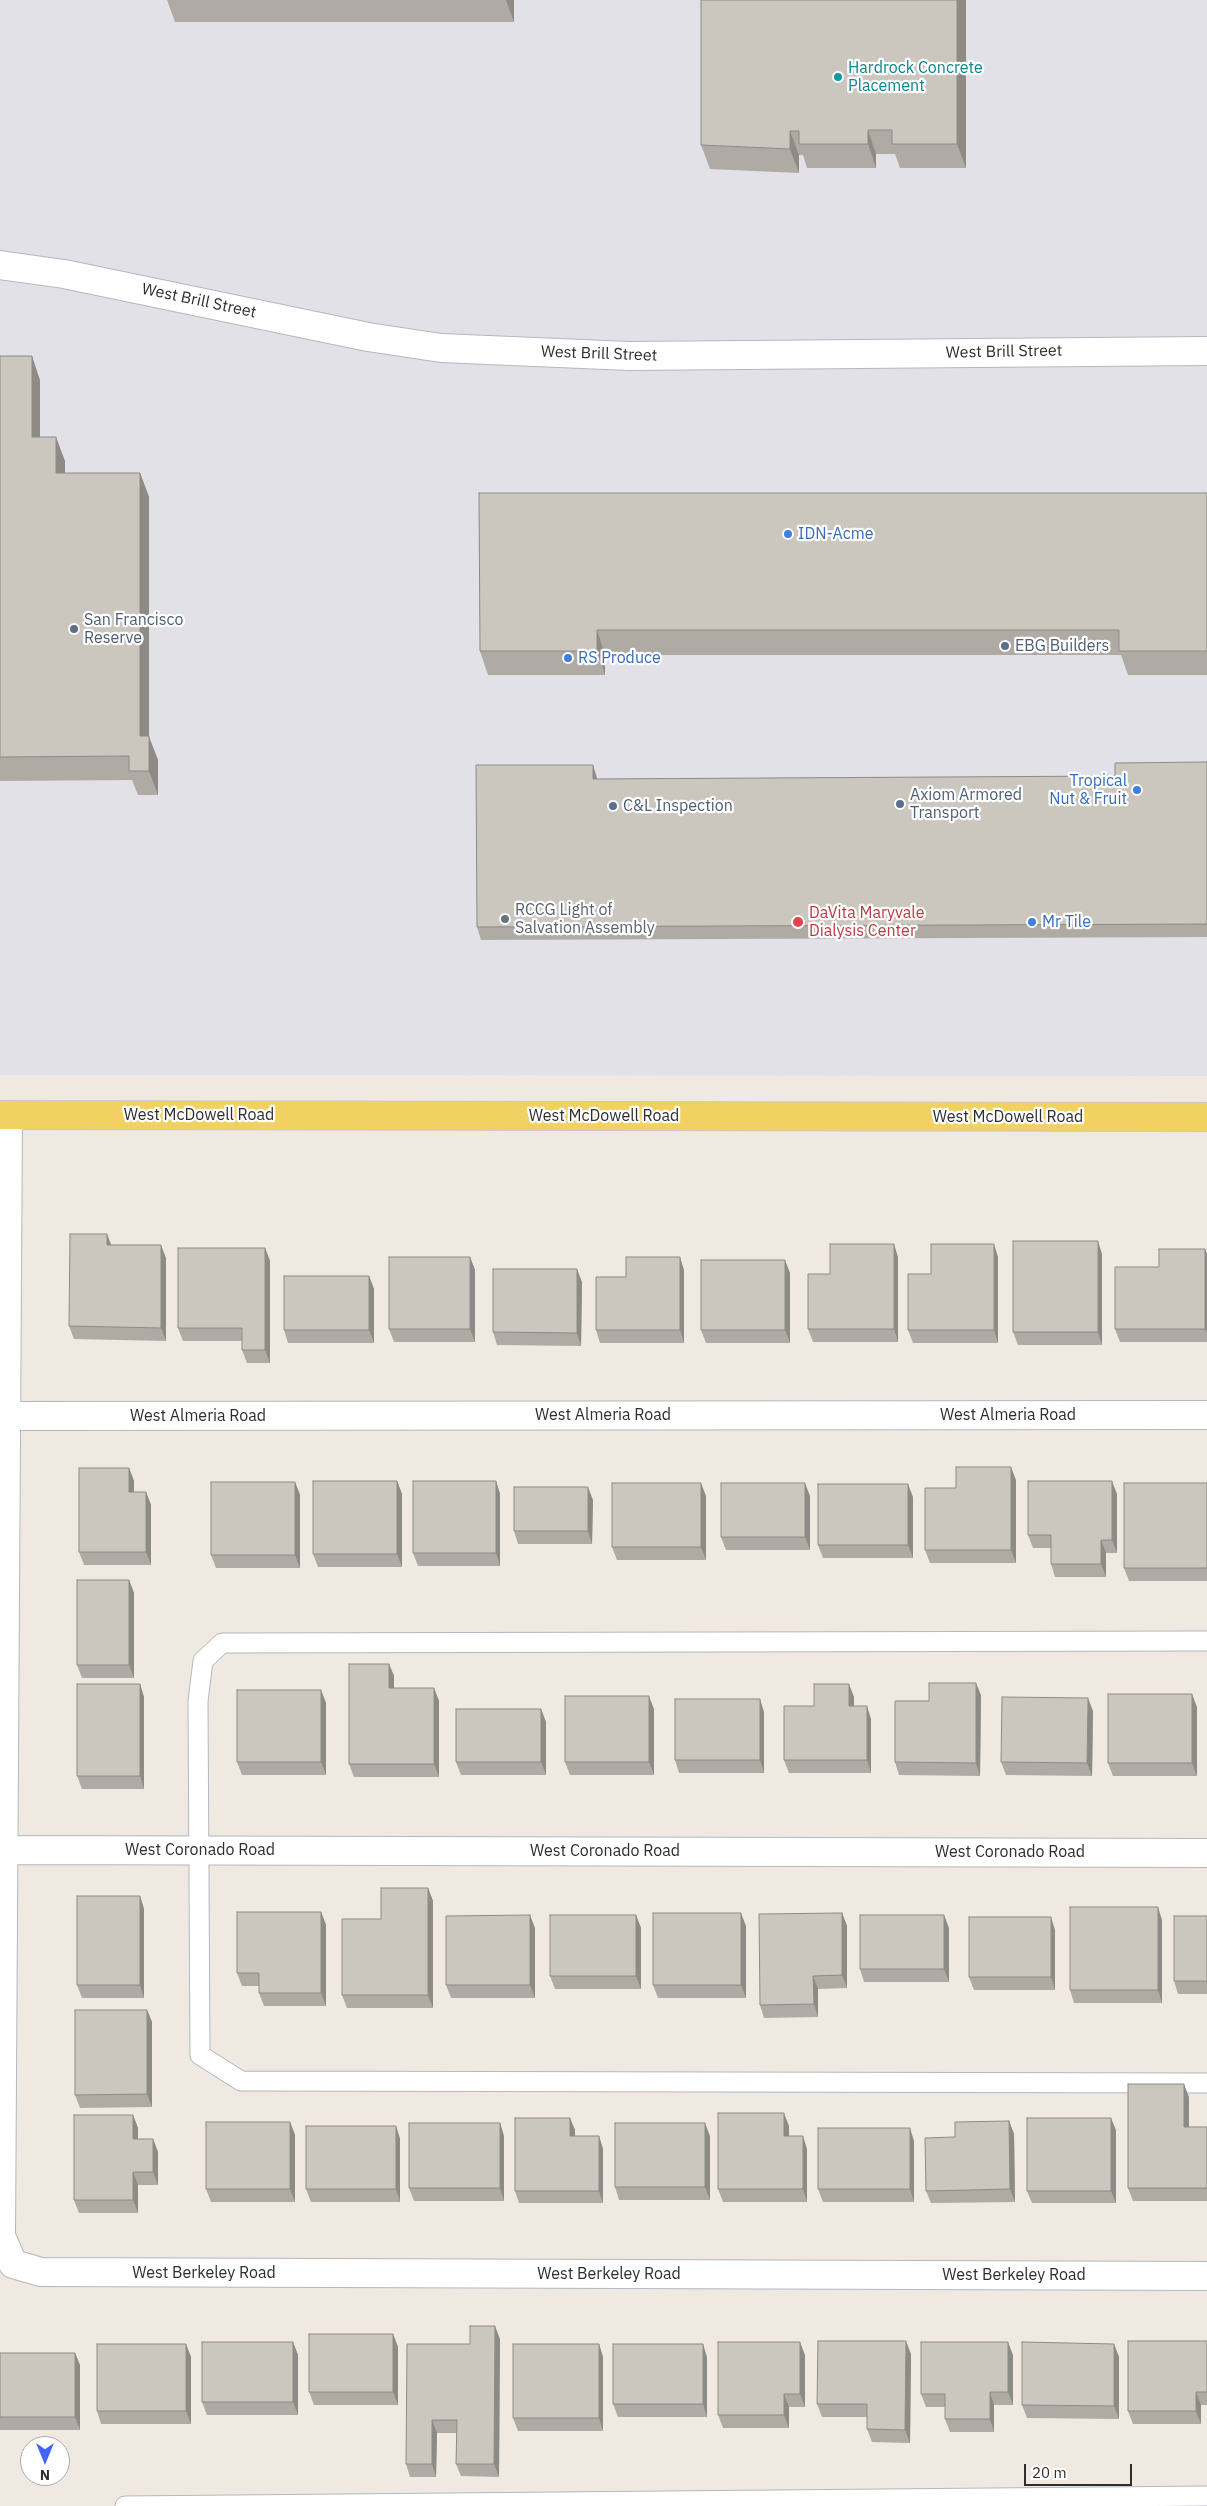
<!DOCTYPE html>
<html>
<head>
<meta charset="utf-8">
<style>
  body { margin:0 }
  #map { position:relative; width:1207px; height:2506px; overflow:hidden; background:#efe9e1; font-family:"IBM Plex Sans",sans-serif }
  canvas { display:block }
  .north { position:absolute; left:20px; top:2436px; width:50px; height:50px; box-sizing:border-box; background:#fff; border:1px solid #ababab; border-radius:50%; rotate:180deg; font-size:14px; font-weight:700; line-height:20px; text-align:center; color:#2e2e2e }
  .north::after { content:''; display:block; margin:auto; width:18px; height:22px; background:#4264fb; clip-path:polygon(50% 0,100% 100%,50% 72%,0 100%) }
  .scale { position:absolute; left:1024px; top:2464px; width:108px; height:22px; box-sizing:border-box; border:2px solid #2e2e2e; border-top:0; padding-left:6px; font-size:15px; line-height:18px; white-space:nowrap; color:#2e2e2e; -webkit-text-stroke:4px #fff; paint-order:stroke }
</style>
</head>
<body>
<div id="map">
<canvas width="1207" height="2506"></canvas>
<div class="north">N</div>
<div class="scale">20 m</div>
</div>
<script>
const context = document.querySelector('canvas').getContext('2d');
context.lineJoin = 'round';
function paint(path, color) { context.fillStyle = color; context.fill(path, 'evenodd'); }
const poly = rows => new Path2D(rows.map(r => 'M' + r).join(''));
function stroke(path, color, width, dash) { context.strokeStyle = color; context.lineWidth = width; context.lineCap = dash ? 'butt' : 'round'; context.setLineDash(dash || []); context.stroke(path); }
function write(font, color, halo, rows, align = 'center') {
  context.font = font + ' "IBM Plex Sans",sans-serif'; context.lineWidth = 4.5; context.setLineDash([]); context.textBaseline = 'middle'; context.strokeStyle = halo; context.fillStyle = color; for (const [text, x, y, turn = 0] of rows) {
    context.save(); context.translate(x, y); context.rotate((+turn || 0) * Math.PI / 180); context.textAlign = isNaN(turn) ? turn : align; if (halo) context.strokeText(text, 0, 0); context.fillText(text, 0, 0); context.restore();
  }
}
const industrial = poly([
  [0,0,1207,0,1207,1076,0,1075]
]);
const lane = poly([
  [1207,1641,222,1643,203,1661,198,1701,200,2055,241,2081,1207,2083],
  [125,2506,1207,2496]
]);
const street = poly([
  [0,265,64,274,368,337,441,348,629,356,1207,351],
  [8,1115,1,2236,13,2264,41,2272,1207,2276],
  [0,1416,1207,1415],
  [3,1850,1207,1853]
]);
const primary = poly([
  [0,1115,1207,1117]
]);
const wall = poly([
  [167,0,514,0,514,22,175,22],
  [966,0,966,168,900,168,895,154,876,154,876,168,807,168,803,155,799,155,799,173,710,169,701,145],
  [0,356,40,380,40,437,65,461,65,473,140,473,149,497,149,737,158,760,158,795,138,795,132,780,0,781],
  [1207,493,1207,675,1128,675,1121,655,605,655,605,675,488,675,480,651],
  [1207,762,1207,937,481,940,477,927,597,779,1115,776],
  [107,1234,111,1245,166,1258,166,1341,74,1339,69,1326],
  [265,1248,270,1261,270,1363,247,1363,242,1350,242,1341,183,1341,178,1328],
  [1205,1249,1207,1254,1207,1342,1120,1342,1115,1329,1159,1267],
  [1102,1254,1102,1345,1018,1345,1013,1332],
  [470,1257,475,1270,475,1342,394,1342,389,1329],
  [898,1257,898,1342,813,1342,808,1329,830,1274],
  [998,1257,998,1343,913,1343,908,1330,931,1274],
  [684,1270,684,1343,600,1343,596,1330,626,1277],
  [790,1273,790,1343,706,1343,701,1330],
  [369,1276,374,1289,374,1343,288,1343,284,1330],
  [582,1282,581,1346,497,1345,493,1332],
  [129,1468,134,1481,134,1492,146,1492,151,1505,151,1565,84,1565,79,1552],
  [1016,1480,1016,1563,930,1563,925,1550,956,1488],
  [397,1481,402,1494,402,1567,318,1567,313,1554],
  [496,1481,500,1494,500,1566,418,1566,413,1553],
  [295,1482,300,1495,300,1568,216,1568,211,1555],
  [1207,1483,1207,1581,1129,1581,1124,1568],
  [1117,1494,1117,1553,1106,1553,1106,1577,1055,1577,1051,1564,1051,1548,1033,1548,1028,1535],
  [706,1496,706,1560,617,1560,612,1547],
  [810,1496,810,1550,726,1550,721,1537],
  [913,1497,913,1558,823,1558,818,1545],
  [593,1500,592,1544,518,1544,514,1531],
  [129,1580,134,1593,134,1678,82,1678,77,1665],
  [389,1664,394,1676,394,1688,434,1688,439,1701,439,1777,354,1777,349,1764],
  [140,1684,144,1697,144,1789,82,1789,77,1776],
  [321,1690,326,1703,326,1775,242,1775,237,1762],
  [981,1695,980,1776,899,1775,895,1762,929,1701],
  [854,1697,854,1706,871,1719,871,1773,789,1773,784,1760,814,1706],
  [1197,1707,1197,1776,1113,1776,1108,1763],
  [541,1709,546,1722,546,1775,461,1775,456,1762],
  [654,1709,654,1775,570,1775,565,1762],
  [1093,1711,1092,1776,1006,1775,1001,1762],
  [764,1712,764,1773,679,1773,675,1760],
  [428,1888,433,1901,433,2008,347,2008,342,1995,381,1919],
  [140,1896,144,1909,144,1998,82,1998,77,1985],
  [321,1912,326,1925,326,2006,264,2006,259,1993,259,1986,242,1986,237,1973],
  [842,1913,847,1926,847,1988,818,1989,818,2017,764,2018,760,2005],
  [636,1915,641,1928,641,1989,555,1989,550,1976],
  [1207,1916,1207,1994,1178,1994,1174,1981],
  [1162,1920,1162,2003,1074,2003,1070,1990],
  [746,1926,746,1998,658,1998,653,1985],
  [535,1928,535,1998,451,1998,446,1985],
  [949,1928,949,1982,864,1982,860,1969],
  [1055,1930,1055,1990,974,1990,969,1977],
  [147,2010,152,2022,152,2107,80,2108,75,2095],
  [1189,2097,1189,2127,1207,2127,1207,2201,1133,2201,1128,2188],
  [133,2115,138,2128,138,2139,153,2139,158,2152,158,2185,138,2185,138,2213,79,2213,74,2200],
  [570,2118,575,2130,575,2136,599,2136,603,2149,603,2203,519,2203,515,2191],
  [1009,2121,1014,2134,1015,2202,931,2203,926,2191,955,2137],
  [290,2122,295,2135,295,2202,211,2202,206,2189],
  [500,2123,504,2136,504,2201,414,2201,409,2188],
  [396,2126,400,2139,400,2202,311,2202,306,2189],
  [789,2126,789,2136,807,2149,807,2202,723,2202,718,2189],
  [1116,2130,1116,2203,1032,2203,1027,2191],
  [710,2136,710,2200,619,2200,615,2187],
  [914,2141,914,2202,823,2202,818,2189],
  [393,2334,398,2347,398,2405,314,2405,309,2392],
  [500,2339,499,2477,461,2476,456,2464,457,2433,437,2433,436,2477,410,2477,406,2464,470,2344],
  [1207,2341,1207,2405,1201,2405,1201,2424,1133,2424,1128,2411],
  [293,2342,298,2355,298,2415,207,2415,202,2402],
  [186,2344,191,2357,191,2424,101,2424,97,2411],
  [599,2344,603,2357,603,2431,518,2431,513,2418],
  [1114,2344,1119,2357,1119,2419,1027,2418,1022,2405],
  [0,2353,75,2353,80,2365,80,2430,0,2430],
  [911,2354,910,2443,872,2442,867,2429,867,2417,822,2417,817,2404],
  [805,2355,805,2407,789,2407,789,2428,723,2428,718,2415],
  [1013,2355,1013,2405,994,2405,994,2432,950,2432,945,2419,945,2407,926,2407,921,2394],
  [707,2357,707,2417,618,2417,613,2404]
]);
const shadedWall = poly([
  [506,0,514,0,514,22],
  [957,0,966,0,966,168,957,144],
  [868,130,876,154,876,168,868,144],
  [790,131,799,155,799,173,790,149],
  [32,356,40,380,40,461,32,437],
  [56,437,65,461,65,497,56,473],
  [140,473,149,497,149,737,158,760,158,795,149,771,140,736],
  [597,630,605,655,605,675,597,651],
  [593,765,597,778,597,792,593,779],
  [107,1234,112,1247,107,1245],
  [1098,1241,1102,1254,1102,1345,1098,1332],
  [894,1244,898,1257,898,1342,894,1329],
  [994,1244,998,1257,998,1343,994,1330],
  [161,1245,166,1258,166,1341,161,1328],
  [265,1248,270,1261,270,1363,265,1350],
  [1205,1249,1207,1254,1207,1333,1205,1329],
  [470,1257,475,1270,475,1342,470,1329],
  [680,1257,684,1270,684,1343,680,1330],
  [785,1260,790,1273,790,1343,785,1330],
  [577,1269,582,1282,581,1346,577,1333],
  [369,1276,374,1289,374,1343,369,1330],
  [1011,1467,1016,1480,1016,1563,1011,1550],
  [129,1468,134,1481,134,1505,129,1492],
  [397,1481,402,1494,402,1567,397,1554],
  [496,1481,500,1494,500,1566,496,1553],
  [1112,1481,1117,1494,1117,1553,1112,1540],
  [295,1482,300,1495,300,1568,295,1555],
  [701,1483,706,1496,706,1560,701,1547],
  [805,1483,810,1496,810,1550,805,1537],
  [908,1484,913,1497,913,1558,908,1545],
  [588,1487,593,1500,592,1544,588,1531],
  [146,1492,151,1505,151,1565,146,1552],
  [1101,1540,1106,1553,1106,1577,1101,1564],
  [129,1580,134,1593,134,1678,129,1665],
  [389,1664,394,1676,394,1701,389,1688],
  [976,1683,981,1695,980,1776,976,1763],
  [140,1684,144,1697,144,1789,140,1776],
  [849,1684,854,1697,854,1719,849,1706],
  [434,1688,439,1701,439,1777,434,1764],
  [321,1690,326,1703,326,1775,321,1762],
  [1192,1694,1197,1707,1197,1776,1192,1763],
  [649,1696,654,1709,654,1775,649,1762],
  [1088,1698,1093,1711,1092,1776,1087,1763],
  [760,1699,764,1712,764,1773,760,1760],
  [867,1706,871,1719,871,1773,867,1760],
  [541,1709,546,1722,546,1775,541,1762],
  [428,1888,433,1901,433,2008,428,1995],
  [140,1896,144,1909,144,1998,140,1985],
  [1158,1907,1162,1920,1162,2003,1158,1990],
  [321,1912,326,1925,326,2006,321,1993],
  [741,1913,746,1926,746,1998,741,1985],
  [842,1913,847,1926,847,1988,842,1975],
  [530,1915,535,1928,535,1998,530,1985],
  [636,1915,641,1928,641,1989,636,1976],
  [944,1915,949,1928,949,1982,944,1969],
  [1051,1917,1055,1930,1055,1990,1051,1977],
  [813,1976,818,1989,818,2017,814,2004],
  [147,2010,152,2022,152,2107,147,2094],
  [1184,2084,1189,2097,1189,2140,1184,2127],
  [784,2113,789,2126,789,2149,784,2136],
  [133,2115,138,2128,138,2152,133,2139],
  [570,2118,575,2130,575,2149,570,2136],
  [1111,2118,1116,2130,1116,2203,1111,2191],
  [1009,2121,1014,2134,1015,2202,1010,2189],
  [290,2122,295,2135,295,2202,290,2189],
  [500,2123,504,2136,504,2201,500,2188],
  [705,2123,710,2136,710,2200,705,2187],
  [396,2126,400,2139,400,2202,396,2189],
  [910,2128,914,2141,914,2202,910,2189],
  [599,2136,603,2149,603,2203,599,2191],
  [803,2136,807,2149,807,2202,803,2189],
  [153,2139,158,2152,158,2185,153,2172],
  [133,2172,138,2185,138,2213,133,2200],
  [495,2326,500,2339,499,2477,494,2464],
  [393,2334,398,2347,398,2405,393,2392],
  [906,2341,911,2354,910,2443,905,2430],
  [293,2342,298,2355,298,2415,293,2402],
  [800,2342,805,2355,805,2407,800,2394],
  [1008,2342,1013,2355,1013,2405,1008,2392],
  [186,2344,191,2357,191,2424,186,2411],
  [599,2344,603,2357,603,2431,599,2418],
  [703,2344,707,2357,707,2417,703,2404],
  [1114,2344,1119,2357,1119,2419,1114,2406],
  [75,2353,80,2365,80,2430,75,2417],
  [990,2392,994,2405,994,2432,990,2419],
  [1196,2392,1201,2405,1201,2424,1196,2411],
  [784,2394,789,2407,789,2428,784,2415],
  [432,2420,437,2433,436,2477,432,2464]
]);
const building = poly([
  [701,0,957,0,957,144,892,144,892,130,868,130,868,144,799,144,799,131,790,131,790,149,701,145,701,0],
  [0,356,32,356,32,437,56,437,56,473,140,473,140,736,149,736,149,771,129,771,129,756,0,757,0,356],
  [479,493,1207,493,1207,651,1119,651,1119,630,597,630,597,651,480,651,479,493],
  [1207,762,1207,924,477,927,476,765,593,765,593,779,1115,776,1115,763,1207,762],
  [70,1234,107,1234,107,1245,161,1245,161,1328,69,1326,70,1234],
  [1013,1241,1098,1241,1098,1332,1013,1332,1013,1241],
  [830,1244,894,1244,894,1329,808,1329,808,1274,830,1274,830,1244],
  [931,1244,994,1244,994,1330,908,1330,908,1274,931,1274,931,1244],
  [178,1248,265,1248,265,1350,242,1350,242,1328,178,1328,178,1248],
  [1159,1249,1205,1249,1205,1329,1115,1329,1115,1267,1159,1267,1159,1249],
  [389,1257,470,1257,470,1329,389,1329,389,1257],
  [626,1257,680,1257,680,1330,596,1330,596,1277,626,1277,626,1257],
  [701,1260,785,1260,785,1330,701,1330,701,1260],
  [493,1269,577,1269,577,1333,493,1332,493,1269],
  [284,1276,369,1276,369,1330,284,1330,284,1276],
  [956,1467,1011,1467,1011,1550,925,1550,925,1488,956,1488,956,1467],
  [79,1468,129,1468,129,1492,146,1492,146,1552,79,1552,79,1468],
  [313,1481,397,1481,397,1554,313,1554,313,1481],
  [413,1481,496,1481,496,1553,413,1553,413,1481],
  [1028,1481,1112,1481,1112,1540,1101,1540,1101,1564,1051,1564,1051,1535,1028,1535,1028,1481],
  [211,1482,295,1482,295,1555,211,1555,211,1482],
  [612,1483,701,1483,701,1547,612,1547,612,1483],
  [721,1483,805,1483,805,1537,721,1537,721,1483],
  [1124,1483,1207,1483,1207,1568,1124,1568,1124,1483],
  [818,1484,908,1484,908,1545,818,1545,818,1484],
  [514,1487,588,1487,588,1531,514,1531,514,1487],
  [77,1580,129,1580,129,1665,77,1665,77,1580],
  [349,1664,389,1664,389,1688,434,1688,434,1764,349,1764,349,1664],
  [929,1683,976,1683,976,1763,895,1762,895,1701,929,1701,929,1683],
  [77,1684,140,1684,140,1776,77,1776,77,1684],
  [814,1684,849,1684,849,1706,867,1706,867,1760,784,1760,784,1706,814,1706,814,1684],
  [237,1690,321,1690,321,1762,237,1762,237,1690],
  [1108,1694,1192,1694,1192,1763,1108,1763,1108,1694],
  [565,1696,649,1696,649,1762,565,1762,565,1696],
  [1002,1697,1088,1698,1087,1763,1001,1762,1002,1697],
  [675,1699,760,1699,760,1760,675,1760,675,1699],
  [456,1709,541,1709,541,1762,456,1762,456,1709],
  [381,1888,428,1888,428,1995,342,1995,342,1919,381,1919,381,1888],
  [77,1896,140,1896,140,1985,77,1985,77,1896],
  [1070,1907,1158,1907,1158,1990,1070,1990,1070,1907],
  [237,1912,321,1912,321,1993,259,1993,259,1973,237,1973,237,1912],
  [653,1913,741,1913,741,1985,653,1985,653,1913],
  [842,1913,842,1975,813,1976,814,2004,760,2005,759,1914,842,1913],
  [530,1915,530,1985,446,1985,446,1916,530,1915],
  [550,1915,636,1915,636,1976,550,1976,550,1915],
  [860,1915,944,1915,944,1969,860,1969,860,1915],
  [1174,1916,1207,1916,1207,1981,1174,1981,1174,1916],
  [969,1917,1051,1917,1051,1977,969,1977,969,1917],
  [75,2010,147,2010,147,2094,75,2095,75,2010],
  [1128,2084,1184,2084,1184,2127,1207,2127,1207,2188,1128,2188,1128,2084],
  [718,2113,784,2113,784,2136,803,2136,803,2189,718,2189,718,2113],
  [74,2115,133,2115,133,2139,153,2139,153,2172,133,2172,133,2200,74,2200,74,2115],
  [515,2118,570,2118,570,2136,599,2136,599,2191,515,2191,515,2118],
  [1027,2118,1111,2118,1111,2191,1027,2191,1027,2118],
  [1009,2121,1010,2189,926,2191,925,2138,955,2137,955,2122,1009,2121],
  [206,2122,290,2122,290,2189,206,2189,206,2122],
  [409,2123,500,2123,500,2188,409,2188,409,2123],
  [615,2123,705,2123,705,2187,615,2187,615,2123],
  [306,2126,396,2126,396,2189,306,2189,306,2126],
  [818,2128,910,2128,910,2189,818,2189,818,2128],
  [470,2326,495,2326,494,2464,456,2464,457,2420,432,2420,432,2464,406,2464,407,2344,470,2344,470,2326],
  [309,2334,393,2334,393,2392,309,2392,309,2334],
  [818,2341,906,2341,905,2430,867,2429,867,2404,817,2404,818,2341],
  [1128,2341,1207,2341,1207,2392,1196,2392,1196,2411,1128,2411,1128,2341],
  [202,2342,293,2342,293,2402,202,2402,202,2342],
  [718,2342,800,2342,800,2394,784,2394,784,2415,718,2415,718,2342],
  [921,2342,1008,2342,1008,2392,990,2392,990,2419,945,2419,945,2394,921,2394,921,2342],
  [1022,2342,1114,2344,1114,2406,1022,2405,1022,2342],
  [97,2344,186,2344,186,2411,97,2411,97,2344],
  [513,2344,599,2344,599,2418,513,2418,513,2344],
  [613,2344,703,2344,703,2404,613,2404,613,2344],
  [0,2353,75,2353,75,2417,0,2417,0,2353]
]);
const markers = [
  [838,77,5,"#0f9aa8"],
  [788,534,5,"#3f7fe0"],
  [74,629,5,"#5c6f8a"],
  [1005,646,5,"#5c6f8a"],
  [568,658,5,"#3f7fe0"],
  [1137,790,5,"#3f7fe0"],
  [900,804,5,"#5c6f8a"],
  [613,806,5,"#5c6f8a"],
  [505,919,5,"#6b7280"],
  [798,922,6,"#e0444e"],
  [1032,922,5,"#3f7fe0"]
];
const cultureNames = [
  ["Hardrock Concrete",848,68],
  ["Placement",848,86]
];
const streetNames = [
  ["West Brill Street",199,301,12],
  ["West Brill Street",1004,352,-1],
  ["West Brill Street",599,354,2],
  ["West McDowell Road",199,1115],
  ["West McDowell Road",604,1116],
  ["West McDowell Road",1008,1117],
  ["West Almeria Road",603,1415],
  ["West Almeria Road",1008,1415],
  ["West Almeria Road",198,1416],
  ["West Coronado Road",200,1850],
  ["West Coronado Road",605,1851],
  ["West Coronado Road",1010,1852],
  ["West Berkeley Road",204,2273],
  ["West Berkeley Road",609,2274],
  ["West Berkeley Road",1014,2275]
];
const shopNames = [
  ["IDN-Acme",798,534],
  ["RS Produce",578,658],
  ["Tropical",1127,781,"right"],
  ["Nut & Fruit",1127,799,"right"],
  ["Mr Tile",1042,922]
];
const serviceNames = [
  ["San Francisco",84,620],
  ["Reserve",84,638],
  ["EBG Builders",1015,646],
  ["Axiom Armored",910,795],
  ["Transport",910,813],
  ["C&L Inspection",623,806]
];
const worshipNames = [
  ["RCCG Light of",515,910],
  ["Salvation Assembly",515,928]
];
const healthNames = [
  ["DaVita Maryvale",809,913],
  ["Dialysis Center",809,931]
];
paint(industrial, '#e3e1e8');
stroke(lane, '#b4b7c1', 21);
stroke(street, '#b4b7c1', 30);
stroke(primary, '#c9c9c9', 30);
stroke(lane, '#fff', 19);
stroke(street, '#fff', 28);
stroke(primary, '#f2d163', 28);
paint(wall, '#afaba4');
paint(shadedWall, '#8e8b86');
paint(building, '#cbc7bf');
stroke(building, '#8e8b86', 1);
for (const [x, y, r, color] of markers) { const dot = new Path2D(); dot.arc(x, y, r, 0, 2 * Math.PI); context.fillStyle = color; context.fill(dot); stroke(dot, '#fff', 2); }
write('16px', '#0d838f', '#fff', cultureNames, 'left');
write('16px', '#2e2e2e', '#fff', streetNames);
write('16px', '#366cbe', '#fff', shopNames, 'left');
write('16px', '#4e5e75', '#fff', serviceNames, 'left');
write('16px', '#5b616d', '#fff', worshipNames, 'left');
write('16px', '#be3a42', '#fff', healthNames, 'left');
</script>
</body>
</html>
